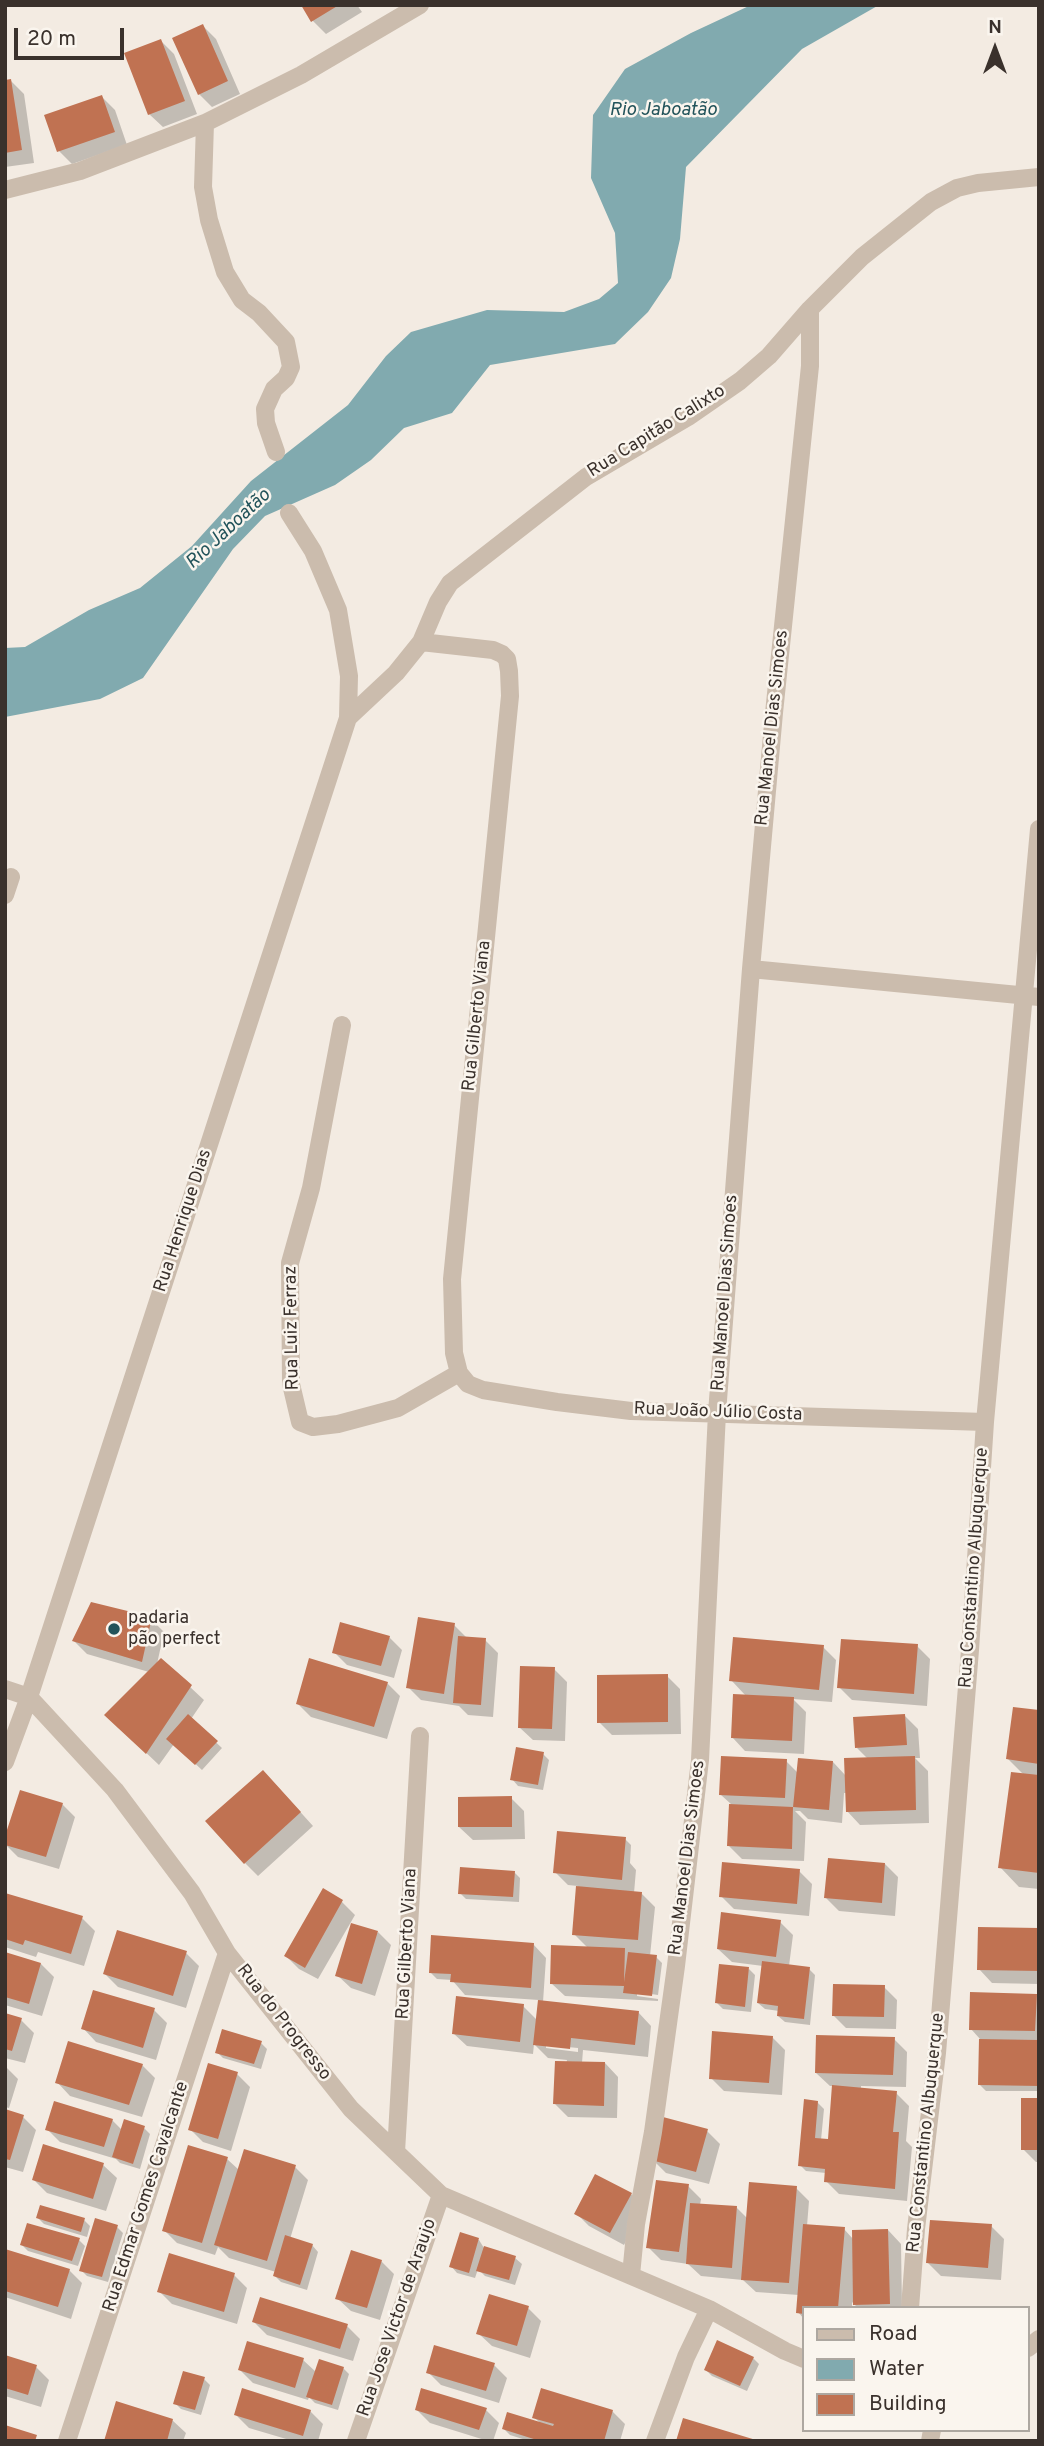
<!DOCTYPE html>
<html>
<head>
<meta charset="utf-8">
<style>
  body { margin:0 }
  #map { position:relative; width:1044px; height:2446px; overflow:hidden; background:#f3ebe2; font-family:Overpass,sans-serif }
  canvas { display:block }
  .frame { position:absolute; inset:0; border:7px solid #3a312c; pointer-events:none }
  .legend { position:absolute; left:802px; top:2306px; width:228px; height:126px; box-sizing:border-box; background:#faf5ee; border:2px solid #ada7a0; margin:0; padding:9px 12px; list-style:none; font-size:21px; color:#3a312c }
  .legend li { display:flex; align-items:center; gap:14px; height:35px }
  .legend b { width:35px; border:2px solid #ada7a0 }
  .north { position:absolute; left:960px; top:14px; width:70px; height:70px; -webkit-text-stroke:5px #faf5ee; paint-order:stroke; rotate:0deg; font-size:19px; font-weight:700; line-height:28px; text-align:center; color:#3a312c }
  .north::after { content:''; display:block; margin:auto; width:24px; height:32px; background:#3a312c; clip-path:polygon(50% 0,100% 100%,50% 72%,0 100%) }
  .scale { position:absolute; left:14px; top:28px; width:110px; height:32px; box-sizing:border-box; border:4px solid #3a312c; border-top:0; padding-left:9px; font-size:21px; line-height:24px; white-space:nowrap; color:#3a312c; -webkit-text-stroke:5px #faf5ee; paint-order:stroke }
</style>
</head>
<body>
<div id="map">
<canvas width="1044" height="2446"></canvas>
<div class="frame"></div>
<ul class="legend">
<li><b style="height:9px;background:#cbbcad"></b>Road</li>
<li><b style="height:19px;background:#81aaaf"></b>Water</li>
<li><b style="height:19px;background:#c07252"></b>Building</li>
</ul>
<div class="north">N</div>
<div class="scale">20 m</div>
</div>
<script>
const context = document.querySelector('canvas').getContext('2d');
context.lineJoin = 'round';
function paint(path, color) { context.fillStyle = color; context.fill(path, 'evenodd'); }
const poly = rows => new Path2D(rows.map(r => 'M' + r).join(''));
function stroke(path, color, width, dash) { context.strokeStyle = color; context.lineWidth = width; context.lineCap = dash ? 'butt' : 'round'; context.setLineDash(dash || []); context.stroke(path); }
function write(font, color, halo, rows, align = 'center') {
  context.font = font + ' Overpass,sans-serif'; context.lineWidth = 5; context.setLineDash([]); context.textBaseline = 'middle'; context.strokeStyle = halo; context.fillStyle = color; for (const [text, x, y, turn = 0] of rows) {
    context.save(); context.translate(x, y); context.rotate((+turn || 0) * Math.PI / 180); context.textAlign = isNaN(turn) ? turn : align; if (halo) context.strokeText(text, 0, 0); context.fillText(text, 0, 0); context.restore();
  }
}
const water = poly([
  [751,5,879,5,802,49,686,167,680,239,671,278,648,312,615,344,490,365,452,413,404,428,371,460,335,485,265,516,233,549,143,678,100,699,5,717,5,648,25,647,89,610,140,588,192,546,251,481,348,405,386,356,411,332,487,310,564,312,599,299,618,283,615,233,591,178,593,115,625,69,691,33]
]);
const shadow = poly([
  [303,5,357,5,362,12,326,34,313,21],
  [203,26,216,39,240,94,212,107,199,94],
  [161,41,174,54,197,114,163,127,149,114],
  [11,81,24,94,34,163,5,167,5,82],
  [102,97,115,110,127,145,72,164,59,151],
  [151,1619,164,1632,157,1664,161,1660,204,1700,191,1719,222,1748,202,1770,174,1744,159,1765,120,1728,149,1672,87,1654,74,1641],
  [454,1625,468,1639,485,1640,498,1653,493,1717,468,1715,459,1706,421,1700,408,1687],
  [389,1637,402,1650,394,1678,347,1665,334,1652],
  [917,1646,930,1659,927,1706,852,1700,839,1687],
  [823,1647,836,1660,832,1702,793,1699,806,1712,804,1754,745,1751,732,1737,746,1696,731,1680],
  [554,1669,567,1682,565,1741,533,1740,519,1727],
  [667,1676,680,1689,681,1734,612,1735,599,1722],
  [387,1683,400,1696,387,1739,311,1717,298,1704],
  [1039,1712,1039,1889,1019,1887,1000,1867,1024,1775,1008,1759],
  [905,1716,918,1729,920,1758,915,1758,928,1771,929,1823,860,1825,847,1811,847,1793,844,1793,842,1823,808,1819,800,1811,795,1811,806,1822,804,1861,742,1859,729,1846,731,1804,721,1795,786,1761,798,1773,833,1762,846,1776,868,1759,857,1748],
  [543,1754,549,1760,543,1790,518,1786,512,1779],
  [276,1785,313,1826,258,1876,245,1863],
  [511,1798,524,1811,525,1839,473,1840,459,1827],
  [62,1804,75,1817,59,1869,18,1857,5,1844],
  [625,1839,631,1845,630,1863,636,1870,634,1893,641,1893,655,1907,650,1956,656,1957,662,1963,658,1995,637,1992,637,1996,658,1999,658,2001,565,1996,551,1983,588,1948,574,1934,578,1886,568,1885,555,1872],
  [885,1864,898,1877,895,1916,839,1911,826,1898],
  [799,1871,812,1884,809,1916,734,1909,721,1896],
  [514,1872,520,1878,519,1902,466,1899,460,1893],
  [323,1891,342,1902,355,1915,318,1979,299,1969,286,1956],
  [5,1894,82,1918,95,1931,84,1966,38,1952,36,1957,5,1947],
  [780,1922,793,1935,789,1966,809,1969,815,1975,810,2025,785,2022,778,2016,779,2011,765,2009,758,2003,763,1966,732,1962,718,1949],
  [1039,1930,1039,1984,992,1983,979,1969],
  [378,1932,391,1945,375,1996,351,1988,337,1975],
  [533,1944,546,1958,543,2002,638,2012,651,2026,648,2057,583,2050,582,2063,605,2063,618,2077,617,2118,568,2117,555,2104,567,2060,548,2058,534,2044,533,2054,467,2046,453,2033,523,2006,537,2020,539,2000,465,1995,452,1980,437,1979,430,1972],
  [546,2045,578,2048,578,2052,546,2048],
  [5,1953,41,1964,54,1977,42,2016,5,2005],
  [186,1953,199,1966,186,2008,118,1987,105,1974],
  [749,1969,755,1975,751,2012,723,2009,717,2003],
  [884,1987,897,2000,896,2029,846,2028,833,2015],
  [1036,1995,1039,1998,1039,2091,986,2091,980,2085,980,2039,971,2029],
  [154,2010,167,2023,156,2060,96,2042,83,2028],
  [5,2015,21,2020,34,2033,25,2063,5,2058],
  [772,2037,785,2050,782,2095,724,2091,711,2078],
  [894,2039,907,2052,906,2087,861,2086,861,2089,896,2093,909,2106,906,2141,912,2147,907,2201,839,2194,826,2181,826,2173,806,2171,800,2165,817,2102,824,2109,821,2140,829,2141,833,2086,830,2086,816,2073],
  [261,2043,267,2049,261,2069,223,2058,217,2052],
  [142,2065,155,2078,142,2117,70,2096,57,2082],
  [5,2066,18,2079,9,2108,5,2107],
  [237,2074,250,2087,231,2151,203,2142,190,2129],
  [1039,2099,1039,2162,1036,2162,1023,2149],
  [5,2111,23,2117,36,2130,23,2172,5,2167],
  [112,2120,122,2130,144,2128,150,2134,140,2169,120,2163,116,2159,60,2142,47,2129],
  [707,2131,720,2144,709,2184,666,2173,653,2160],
  [227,2159,239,2170,295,2167,308,2180,290,2239,312,2245,318,2252,307,2290,281,2282,275,2276,276,2272,229,2258,218,2247,215,2255,177,2243,164,2230],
  [103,2165,117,2178,106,2211,47,2193,34,2180],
  [688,2186,701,2199,700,2205,736,2207,748,2219,796,2188,809,2201,807,2226,844,2229,853,2239,888,2230,901,2244,902,2308,858,2308,852,2302,852,2308,804,2308,804,2319,798,2312,799,2295,756,2292,743,2280,701,2276,688,2264,661,2260,648,2247],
  [631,2194,644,2207,624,2245,589,2226,576,2213],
  [38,2218,84,2220,90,2226,87,2237,44,2224],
  [991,2226,1004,2239,1001,2280,941,2276,928,2263],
  [117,2227,123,2233,108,2282,87,2276,81,2270],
  [461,2235,479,2240,484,2248,515,2258,522,2264,515,2285,485,2276,478,2269,475,2278,457,2273,451,2266],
  [79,2240,85,2246,78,2266,28,2251,22,2245],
  [5,2252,69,2270,82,2283,71,2319,5,2297],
  [381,2261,394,2274,380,2320,351,2311,337,2298],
  [234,2275,247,2288,237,2324,172,2304,159,2291],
  [528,2308,541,2321,530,2358,492,2346,478,2333],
  [254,2322,347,2326,360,2339,353,2361,267,2335],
  [5,2357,36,2367,49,2380,41,2407,5,2396],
  [753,2358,759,2364,747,2391,712,2376,706,2370],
  [303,2360,316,2372,343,2368,349,2374,338,2410,315,2403,309,2397,308,2400,253,2383,240,2370],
  [494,2365,507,2378,499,2403,441,2385,428,2372],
  [204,2379,210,2385,201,2415,181,2409,175,2403],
  [417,2410,486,2410,499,2423,493,2441,488,2441,430,2423],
  [310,2411,323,2424,318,2441,293,2441,249,2428,236,2415],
  [612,2411,625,2424,620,2441,529,2441,510,2435,504,2429,540,2423,534,2417],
  [172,2420,186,2433,183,2441,106,2441]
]);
const building = poly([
  [301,5,339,5,311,22],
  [203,24,228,81,198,95,172,38],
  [161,39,185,101,148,115,124,53],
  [11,79,22,150,5,153,5,80],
  [102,95,115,132,57,152,44,115],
  [91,1602,152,1617,142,1662,72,1641],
  [418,1617,455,1623,444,1694,406,1688],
  [340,1622,390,1636,381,1666,332,1653],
  [458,1636,486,1638,481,1705,453,1703],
  [733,1637,824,1645,819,1690,729,1681],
  [841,1639,918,1644,914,1694,837,1688],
  [161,1658,192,1685,146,1754,104,1715],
  [309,1658,388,1682,374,1727,296,1704],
  [520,1666,555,1667,552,1729,518,1728],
  [668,1674,668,1722,597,1723,597,1675],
  [733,1694,794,1697,792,1741,731,1738],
  [1013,1707,1039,1710,1039,1764,1006,1759],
  [188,1714,218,1741,195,1765,166,1739],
  [905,1714,907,1745,855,1748,853,1717],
  [516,1747,544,1752,538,1785,510,1780],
  [721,1756,787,1759,785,1798,719,1795],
  [915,1756,916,1810,846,1812,844,1758],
  [798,1758,833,1761,829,1810,793,1807],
  [263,1770,301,1812,244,1864,205,1821],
  [1011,1772,1039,1775,1039,1873,998,1868],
  [20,1790,63,1803,46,1857,5,1845,5,1836],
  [512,1796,512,1827,458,1827,458,1797],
  [729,1804,793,1807,792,1849,727,1846],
  [557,1831,626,1837,622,1880,553,1873],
  [828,1858,885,1863,882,1903,824,1898],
  [722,1862,800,1869,797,1904,719,1897],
  [460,1867,515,1871,513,1897,458,1894],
  [576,1886,642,1892,638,1940,572,1935],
  [323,1888,343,1900,305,1968,284,1956],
  [5,1893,83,1916,71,1954,25,1940,23,1945,5,1939],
  [721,1912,781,1920,776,1957,717,1949],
  [351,1923,378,1931,362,1984,335,1976],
  [978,1927,1039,1928,1039,1971,977,1970],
  [117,1930,187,1951,173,1996,103,1974],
  [431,1935,534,1943,531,1988,450,1982,451,1974,429,1973],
  [551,1945,625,1948,624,1982,628,1952,657,1955,652,1996,623,1993,624,1986,550,1984],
  [5,1952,41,1963,29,2004,5,1997],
  [762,1961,810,1967,804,2019,777,2016,778,2006,757,2003],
  [719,1964,749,1967,745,2007,715,2003],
  [833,1984,885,1985,884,2017,832,2016],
  [93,1990,155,2008,143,2048,81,2029],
  [970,1992,1037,1994,1035,2031,969,2030],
  [456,1996,524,2004,520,2042,452,2034],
  [538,2000,639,2011,635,2045,571,2038,570,2049,533,2045],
  [5,2013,22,2018,12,2051,5,2049],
  [222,2029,262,2041,254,2064,215,2053],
  [712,2031,773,2036,769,2083,709,2079],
  [816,2035,895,2037,893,2075,815,2073],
  [979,2039,1039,2040,1039,2086,978,2085],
  [68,2041,143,2064,129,2105,55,2083],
  [555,2061,605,2062,604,2106,553,2104],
  [208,2063,238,2072,218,2139,188,2130],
  [832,2085,897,2091,893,2132,899,2132,895,2189,824,2182,825,2169,798,2166,804,2099,818,2101,815,2138,828,2139],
  [1021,2098,1039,2098,1039,2150,1021,2150],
  [54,2101,113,2119,104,2147,45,2130],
  [5,2109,24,2115,10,2160,5,2159],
  [663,2117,708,2129,696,2172,651,2160],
  [124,2119,145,2126,133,2164,112,2157],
  [43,2144,104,2163,93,2199,32,2180],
  [188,2145,228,2157,202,2243,162,2231],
  [244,2149,296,2165,267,2261,214,2245],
  [595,2174,632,2193,610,2233,574,2214],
  [656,2180,689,2184,679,2252,646,2248],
  [749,2182,797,2186,789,2283,741,2280],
  [690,2203,737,2206,732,2268,686,2264],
  [40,2205,85,2218,81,2232,36,2218],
  [95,2218,118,2225,102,2277,79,2271],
  [930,2220,992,2224,988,2268,926,2263],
  [27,2223,80,2238,72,2261,20,2245],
  [803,2224,845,2227,838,2308,804,2308,804,2314,796,2313],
  [888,2229,890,2304,853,2305,852,2230],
  [460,2232,479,2238,469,2273,449,2267],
  [285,2235,313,2244,300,2285,273,2276],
  [484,2246,516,2256,509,2280,476,2271],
  [5,2249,70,2269,58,2307,5,2291],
  [351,2250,382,2260,367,2308,335,2299],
  [169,2253,235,2273,224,2312,157,2292],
  [489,2294,529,2306,517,2346,476,2334],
  [260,2297,348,2324,340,2349,252,2322],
  [717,2340,754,2357,740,2386,704,2370],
  [247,2341,304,2358,295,2388,238,2370],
  [434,2345,495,2363,486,2391,426,2373],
  [5,2355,37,2365,28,2395,5,2388],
  [319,2359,344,2367,332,2405,306,2397],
  [183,2371,205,2377,195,2410,173,2404],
  [242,2388,311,2410,303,2436,234,2415],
  [421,2388,487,2408,479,2430,415,2410],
  [541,2388,613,2410,604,2441,540,2441,502,2429,507,2412,553,2426,554,2424,532,2418],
  [116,2401,173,2419,167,2441,104,2441],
  [683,2418,756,2440,756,2441,676,2441],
  [5,2425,37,2435,35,2441,5,2441]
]);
const minor = poly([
  [205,123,203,187,209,220,225,272,242,300,259,313,286,342,291,367,286,378,274,389,265,409,266,423,276,452],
  [5,190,80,171,205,123,301,75,420,5],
  [289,513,313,551,338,610,349,676,348,718],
  [421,642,493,650,502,654,507,659,509,671,510,696,452,1279,454,1353,459,1373,468,1384,483,1390,557,1402,631,1411,985,1422],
  [5,895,11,877],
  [751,969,1039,997],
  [342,1025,311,1188,290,1263,291,1384,300,1422,313,1427,338,1424,398,1408,459,1373],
  [5,1689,29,1697,115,1790,192,1893,227,1953,351,2109,441,2195,709,2309,785,2351,804,2359],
  [5,1762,29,1697,348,718,396,673,421,642,438,602,450,583,586,477,688,417,740,381,769,356,810,309,862,257,931,202,957,188,978,183,1039,177],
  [396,2152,420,1736],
  [631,2275,636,2224,653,2132,676,1966,700,1760,717,1413,751,969,774,713,810,366,810,309],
  [910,2308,916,2229,937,2053,970,1650,985,1422,1039,829],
  [1028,2348,1039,2339],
  [67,2441,227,1953],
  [356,2441,441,2195],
  [655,2441,686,2357,709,2309],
  [930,2441,932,2430]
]);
const markers = [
  [114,1629,7,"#22535a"]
];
const streetNames = [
  ["Rua Capitão Calixto",657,432,-32],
  ["Rua Manoel Dias Simoes",773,728,-84],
  ["Rua Gilberto Viana",478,1016,-84],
  ["Rua Henrique Dias",184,1221,-72],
  ["Rua Manoel Dias Simoes",726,1293,-86],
  ["Rua Luiz Ferraz",293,1328,-91],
  ["Rua João Júlio Costa",718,1413,2],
  ["Rua Constantino Albuquerque",975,1568,-86],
  ["Rua Manoel Dias Simoes",688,1858,-83],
  ["Rua Gilberto Viana",408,1944,-87],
  ["Rua do Progresso",283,2023,52],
  ["Rua Constantino Albuquerque",927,2133,-84],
  ["Rua Edmar Gomes Cavalcante",147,2197,-72],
  ["Rua Jose Victor de Araujo",398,2318,-71]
];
const poiNames = [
  ["padaria",128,1619],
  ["pão perfect",128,1640]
];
const waterNames = [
  ["Rio Jaboatão",663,111],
  ["Rio Jaboatão",229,530,-43]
];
paint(water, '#81aaaf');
paint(shadow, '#0003');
paint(building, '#c07252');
stroke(minor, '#cbbcad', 18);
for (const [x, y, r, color] of markers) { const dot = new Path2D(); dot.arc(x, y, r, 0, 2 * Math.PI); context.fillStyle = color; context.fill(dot); stroke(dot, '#faf5ee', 2.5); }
write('18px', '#3a312c', '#faf5ee', streetNames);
write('18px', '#3a312c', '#faf5ee', poiNames, 'left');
write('italic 19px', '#22535a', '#faf5ee', waterNames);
</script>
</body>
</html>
